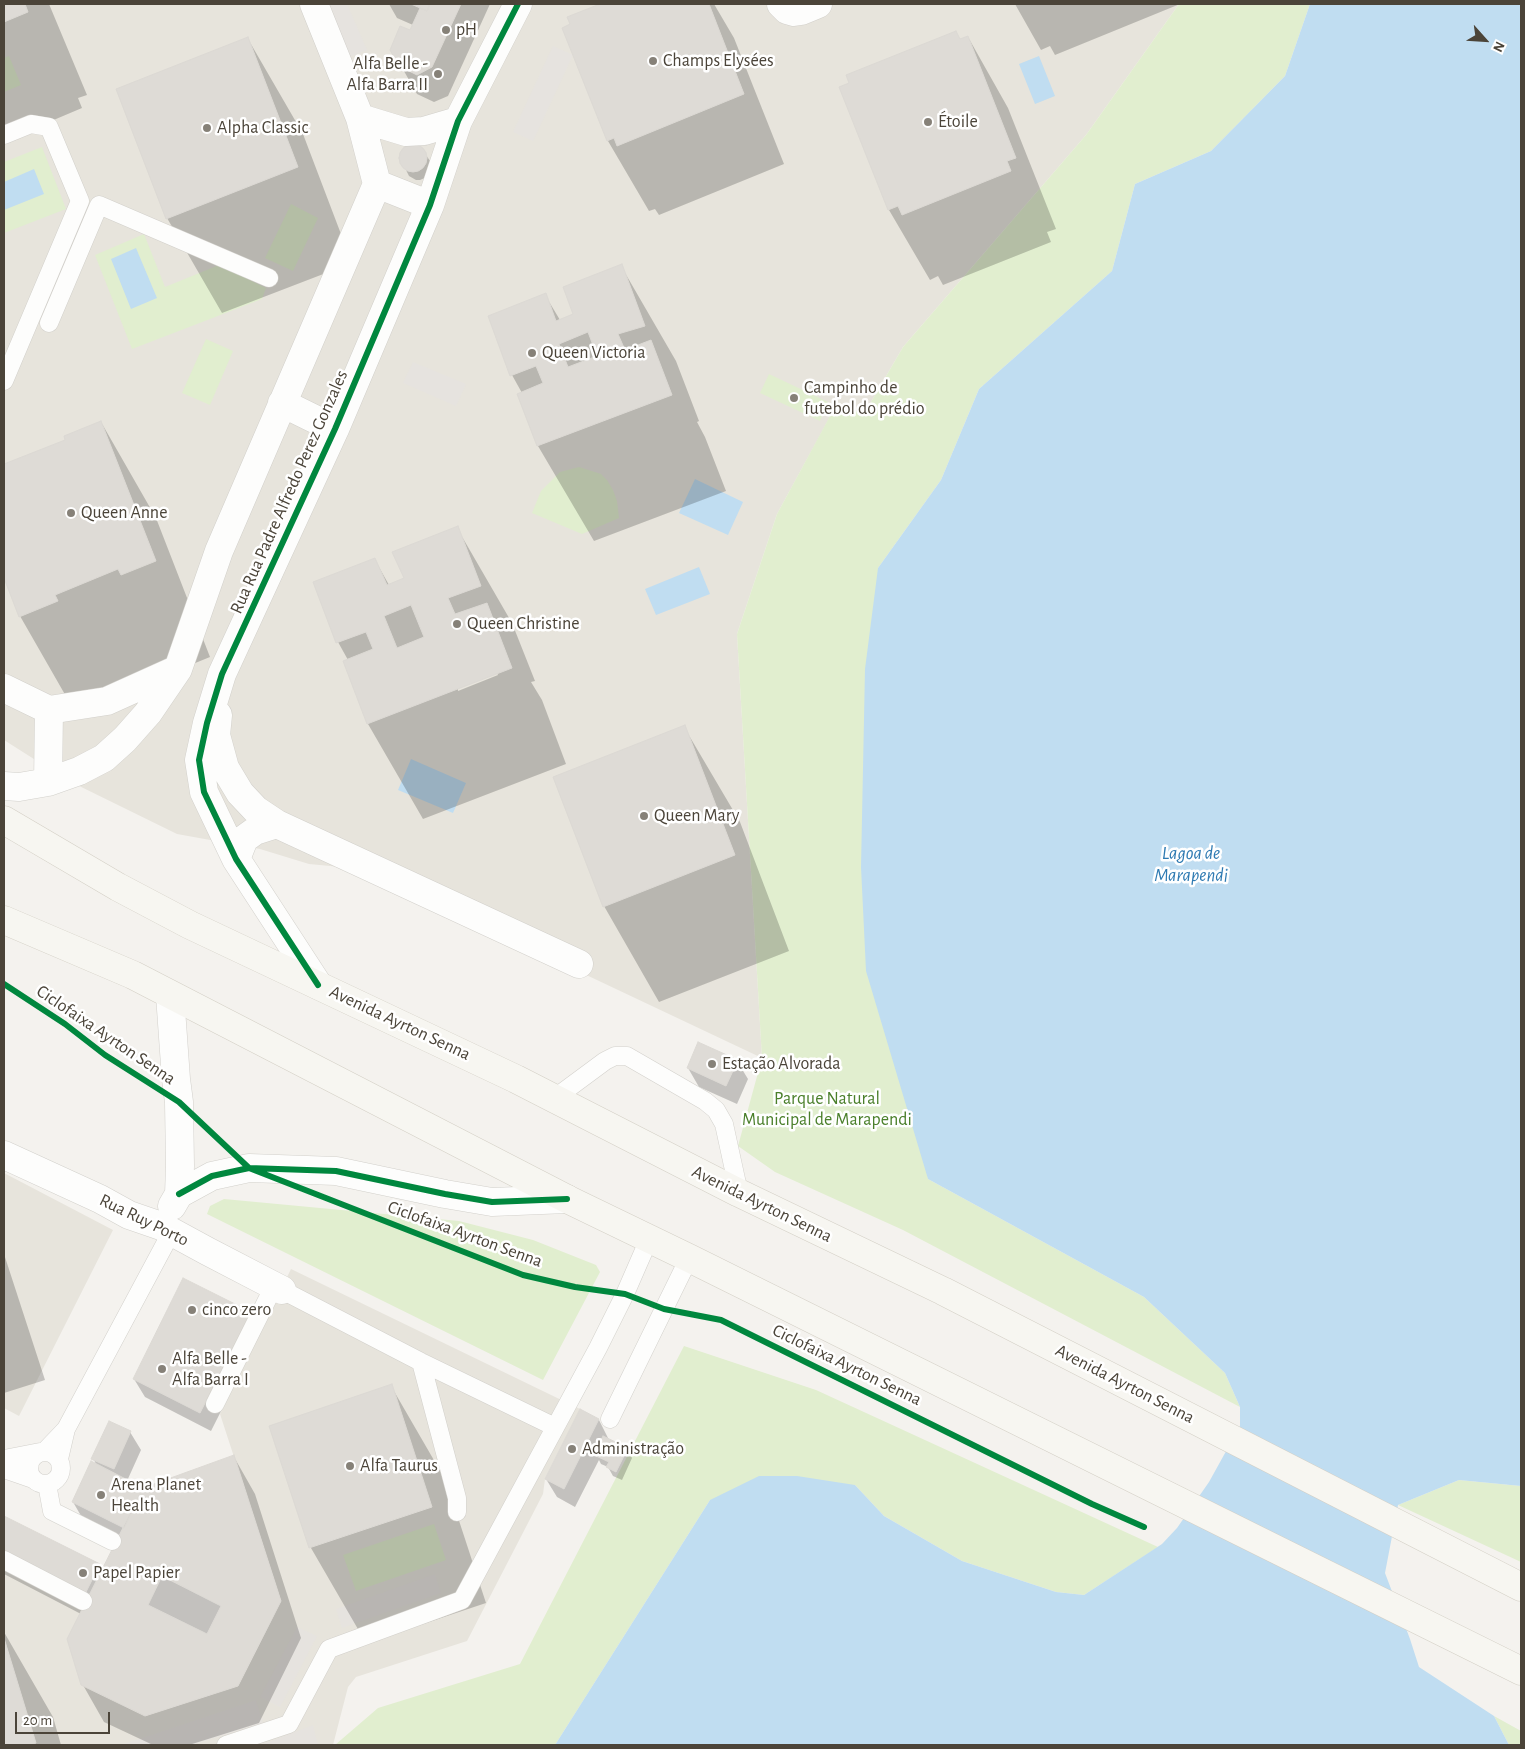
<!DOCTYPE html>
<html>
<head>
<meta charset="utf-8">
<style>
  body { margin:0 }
  #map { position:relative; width:1525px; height:1749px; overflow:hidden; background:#f4f2ee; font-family:"Alegreya Sans",sans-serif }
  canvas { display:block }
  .frame { position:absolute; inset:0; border:5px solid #4b4439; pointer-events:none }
  .north { position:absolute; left:1460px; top:15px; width:50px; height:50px; -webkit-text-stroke:4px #fff; paint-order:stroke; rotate:116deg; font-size:14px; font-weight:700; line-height:20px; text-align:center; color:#4b4439 }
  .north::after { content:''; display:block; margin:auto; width:18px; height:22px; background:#4b4439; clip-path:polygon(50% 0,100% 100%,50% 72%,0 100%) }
  .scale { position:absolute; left:15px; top:1712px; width:95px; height:22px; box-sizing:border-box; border:2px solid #4b4439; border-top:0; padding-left:6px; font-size:15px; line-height:18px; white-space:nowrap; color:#4b4439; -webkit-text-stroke:4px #fff; paint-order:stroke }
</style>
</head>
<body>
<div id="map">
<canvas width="1525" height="1749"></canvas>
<div class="frame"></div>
<div class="north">N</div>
<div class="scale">20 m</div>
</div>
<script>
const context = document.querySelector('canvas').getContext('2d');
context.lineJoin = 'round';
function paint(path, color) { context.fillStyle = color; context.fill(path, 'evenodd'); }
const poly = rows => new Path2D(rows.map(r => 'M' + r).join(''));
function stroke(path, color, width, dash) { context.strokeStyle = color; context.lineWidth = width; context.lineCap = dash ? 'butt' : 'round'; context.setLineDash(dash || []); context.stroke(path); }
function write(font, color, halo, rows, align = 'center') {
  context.font = font + ' "Alegreya Sans",sans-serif'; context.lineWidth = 5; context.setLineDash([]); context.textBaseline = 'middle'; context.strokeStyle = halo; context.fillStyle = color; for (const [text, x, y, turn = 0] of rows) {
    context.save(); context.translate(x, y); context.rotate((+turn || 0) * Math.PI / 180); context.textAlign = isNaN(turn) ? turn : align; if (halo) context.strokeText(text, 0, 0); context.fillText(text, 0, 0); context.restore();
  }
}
const residential = poly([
  [4,4,1179,4,1086,135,903,347,864,414,837,404,777,514,737,634,762,1058,362,869,309,864,260,849,177,834,67,780,4,740],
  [4,1173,113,1230,19,1416,4,1408],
  [291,1269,580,1409,545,1479,543,1494,467,1641,356,1677,348,1687,333,1745,4,1745,4,1569,82,1609,145,1716,238,1686,281,1601,220,1414]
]);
const green = poly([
  [1179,4,1310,4,1285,76,1211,151,1135,184,1112,271,979,389,941,480,878,568,928,1179,1144,1297,1225,1373,1240,1407,903,1230,775,1172,738,1146,762,1058,737,634,777,514,837,403,864,414,903,347,1086,135],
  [9,56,21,85,4,92,4,58],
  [42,147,66,209,4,233,4,162],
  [291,204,318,218,293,271,265,258],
  [144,234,165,287,219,265,266,288,262,299,132,349,95,255],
  [206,339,233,351,210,405,182,393],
  [769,374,828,402,820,421,760,393],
  [579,467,601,474,607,480,613,490,617,501,619,518,582,534,532,513,541,491,560,472],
  [224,1199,459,1221,533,1240,596,1265,600,1272,543,1380,207,1214,210,1206],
  [684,1346,816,1390,1158,1547,1084,1595,1056,1592,962,1561,884,1516,855,1485,710,1500,555,1745,335,1745,378,1708,520,1664],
  [1459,1480,1521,1486,1521,1562,1398,1505],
  [434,1524,446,1560,356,1591,343,1555],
  [1494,1716,1521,1731,1521,1745,1509,1745]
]);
const parking = poly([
  [323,4,347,4,367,50,347,58],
  [553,46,573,55,533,141,513,132],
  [413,362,466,384,456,406,403,383],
  [435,1574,441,1593,342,1628,336,1609],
  [297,1627,317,1636,280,1707,260,1697],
  [256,1700,263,1723,191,1745,121,1745],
  [313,1725,318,1745,261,1745]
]);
const water = poly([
  [1310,4,1521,4,1521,1486,1459,1480,1398,1505,1385,1573,1410,1639,1419,1667,1494,1716,1509,1745,555,1745,710,1500,759,1476,797,1476,855,1485,884,1516,962,1561,1056,1592,1084,1595,1162,1544,1177,1528,1209,1482,1240,1426,1240,1407,1225,1373,1144,1297,928,1179,866,971,861,867,865,669,878,568,941,480,979,389,1112,271,1135,184,1211,151,1285,76],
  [1039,56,1055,96,1035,104,1019,64],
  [34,169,44,194,4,210,4,182],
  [136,248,157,298,131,309,111,259],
  [695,479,743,502,728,535,679,513],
  [699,567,710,594,656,615,645,589],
  [411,759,466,783,453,813,398,790]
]);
const shadow = poly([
  [4,4,49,4,87,95,78,98,82,108,4,141],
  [389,4,490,4,448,96,434,102,417,94,392,50,411,32,413,25,397,18],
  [603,4,714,4,734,38,784,164,659,215,655,209,649,211,608,141,569,18],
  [1015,4,1180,4,1055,55,1050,46,1041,50],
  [968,37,1008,108,1056,229,1047,232,1051,242,943,285,938,276,930,280,889,210,960,40],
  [248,39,303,134,352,263,222,313,167,218],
  [415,145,424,152,430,161,431,169,427,177,420,180,416,180,409,176,400,158,405,148],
  [621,266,676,361,699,421,697,422,705,437,726,491,594,541,538,446,518,395,522,393,512,375,545,295,560,320,575,314],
  [101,422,156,518,210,657,75,712,20,616,4,575,4,466,67,440],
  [457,528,512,623,535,681,531,682,542,700,566,764,423,819,368,724,344,661,348,660,338,642,375,560,389,585,406,579],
  [497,673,498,675,458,691,458,688],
  [684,727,740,822,789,951,659,1002,604,906],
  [737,1061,748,1079,737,1104,699,1087,688,1068],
  [4,1254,45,1380,4,1393],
  [250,1313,261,1332,211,1431,145,1397,134,1379],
  [391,1386,446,1481,486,1603,366,1643,311,1548,270,1426],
  [581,1411,599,1420,609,1440,627,1449,632,1458,622,1480,613,1476,608,1467,601,1464,599,1460,575,1507,557,1497,546,1479],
  [130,1432,141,1450,127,1481,143,1489,234,1457,255,1494,301,1638,259,1723,189,1745,153,1745,104,1722,83,1685,81,1614,4,1574,4,1517,99,1565,103,1571,119,1538,84,1521,73,1502,97,1466,93,1458],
  [4,1632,53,1717,61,1745,4,1745]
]);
const building = poly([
  [4,4,25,4,28,12,4,22,4,4],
  [411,4,430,4,427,11,411,4],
  [430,4,461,4,432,67,417,75,399,66,390,50,400,26,410,30,420,8,427,11,430,4],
  [600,4,709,4,744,94,617,146,614,138,607,141,562,28,570,24,567,17,600,4],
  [956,31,960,39,968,36,1016,158,1007,161,1011,171,902,215,898,206,888,210,839,87,849,83,846,75,956,31],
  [248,37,298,167,166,219,116,89,248,37],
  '399 158a14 14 0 1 1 28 0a14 14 0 1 1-28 0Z',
  [622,264,645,326,618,334,625,350,651,340,672,395,537,446,517,394,543,383,536,366,510,376,488,316,546,293,556,321,573,314,563,287,622,264],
  [588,332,597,356,568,367,559,344,588,332],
  [101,421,156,561,121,575,118,569,55,595,58,601,19,617,4,578,4,464,65,440,64,436,101,421],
  [458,526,481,586,448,598,455,614,487,603,512,668,367,724,343,661,373,649,366,632,336,643,313,582,375,558,387,585,404,578,392,552,458,526],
  [411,605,424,637,397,648,384,616,411,605],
  [685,725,735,855,603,907,553,777,685,725],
  [698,1042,738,1060,726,1086,687,1068,698,1042],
  [183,1278,251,1312,200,1413,133,1379,183,1278],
  [392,1384,432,1507,309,1548,269,1426,392,1384],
  [580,1409,599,1419,564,1489,545,1479,580,1409],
  [109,1421,131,1431,114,1469,91,1459,109,1421],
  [603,1436,628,1448,616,1472,606,1467,609,1462,594,1455,603,1436],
  [234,1455,281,1601,238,1686,145,1716,81,1685,67,1639,143,1488,234,1455],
  [91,1461,143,1488,124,1528,72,1502,91,1461],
  [4,1516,100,1564,84,1596,4,1555,4,1516],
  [162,1576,221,1606,207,1634,148,1605,162,1576],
  [4,1638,36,1743,31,1745,4,1745,4,1638]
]);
const lane = poly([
  [4,135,31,124,49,127,80,201,4,381],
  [49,323,99,205,269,278],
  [555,1098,605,1061,615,1056,627,1056,705,1101,716,1110,724,1124,739,1193],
  [282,1290,421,1362,555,1427],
  [421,1362,457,1498,457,1512],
  [215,1404,274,1286],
  [610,1419,689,1258],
  [66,1429,172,1231],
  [45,1451,66,1429,59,1459],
  '29 1468a16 16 0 1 1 32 0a16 16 0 1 1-32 0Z',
  [4,1459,40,1452],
  [4,1469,33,1479],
  [47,1484,52,1511,112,1541],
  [4,1560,83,1601],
  [226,1745,289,1724,329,1649,462,1600,598,1348,625,1294,649,1239]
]);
const street = poly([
  [781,4,787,10,794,12,801,11,818,4],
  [360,118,406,132,424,131,458,121],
  [377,184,430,205],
  [282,403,335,429],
  [4,688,49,710,107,701,178,669],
  [218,715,216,735,225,768,240,793,256,810,277,824,579,964],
  [48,782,49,710],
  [4,786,19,787,48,782,79,771,104,758,125,739,148,713,178,669,219,551,377,184,360,118,314,4],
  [236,859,244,839,255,831,277,824],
  [318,985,236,859,204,792,199,760,207,723,222,674,335,429,430,205,458,121,518,4],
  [170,995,176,1079,179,1102,180,1166,179,1194,172,1206],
  [4,1155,100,1199,129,1215,161,1226,207,1251,282,1290],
  [179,1194,212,1176,249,1168,336,1171,445,1194,492,1202,567,1199]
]);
const secondary = poly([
  [4,820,118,887,190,925,516,1079,739,1193,943,1291,1521,1587],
  [4,920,133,975,567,1199,689,1258,1521,1671]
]);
const cycleway = poly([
  [4,984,65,1024,105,1055,179,1102,249,1168,523,1275,575,1287,625,1294,664,1309,721,1320,1092,1504,1144,1527],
  [318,985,236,859,204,792,199,760,207,723,222,674,335,429,430,205,458,121,518,4],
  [179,1194,212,1176,249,1168,336,1171,445,1194,492,1202,567,1199]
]);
const markers = [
  [446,30,5,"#868178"],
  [653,61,5,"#868178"],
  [438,74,5,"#868178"],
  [928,122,5,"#868178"],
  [207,128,5,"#868178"],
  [532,353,5,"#868178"],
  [794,398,5,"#868178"],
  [71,513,5,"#868178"],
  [457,624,5,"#868178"],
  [644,816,5,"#868178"],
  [712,1064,5,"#868178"],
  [192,1310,5,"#868178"],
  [162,1369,5,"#868178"],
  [572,1449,5,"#868178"],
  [350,1466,5,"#868178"],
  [101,1495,5,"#868178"],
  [83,1573,5,"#868178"]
];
const poiNames = [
  ["pH",456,30],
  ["Champs Elysées",663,61],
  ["Alfa Belle -",428,64,"right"],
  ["Alfa Barra II",428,85,"right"],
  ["Étoile",938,122],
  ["Alpha Classic",217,128],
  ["Queen Victoria",542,353],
  ["Campinho de",804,388],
  ["futebol do prédio",804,409],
  ["Queen Anne",81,513],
  ["Queen Christine",467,624],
  ["Queen Mary",654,816],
  ["Estação Alvorada",722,1064],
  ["cinco zero",202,1310],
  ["Alfa Belle -",172,1359],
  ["Alfa Barra I",172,1380],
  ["Administração",582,1449],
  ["Alfa Taurus",360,1466],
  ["Arena Planet",111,1485],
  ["Health",111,1506],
  ["Papel Papier",93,1573]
];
const streetNames = [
  ["Rua Rua Padre Alfredo Perez Gonzales",289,492,-66],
  ["Avenida Ayrton Senna",400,1023,25],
  ["Ciclofaixa Ayrton Senna",106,1035,34],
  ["Avenida Ayrton Senna",762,1204,26],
  ["Rua Ruy Porto",144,1220,26],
  ["Ciclofaixa Ayrton Senna",465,1234,20],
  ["Ciclofaixa Ayrton Senna",847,1365,26],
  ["Avenida Ayrton Senna",1125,1384,27]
];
const parkNames = [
  ["Parque Natural",827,1099],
  ["Municipal de Marapendi",827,1120]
];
const waterNames = [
  ["Lagoa de",1191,853],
  ["Marapendi",1191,875]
];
paint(residential, '#e7e4dc');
paint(green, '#e1eecf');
paint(parking, '#e6e3df');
paint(water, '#c0ddf1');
paint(shadow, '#0003');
paint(building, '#dedbd6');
stroke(building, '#dcd9d4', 1);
stroke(lane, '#d2d0cb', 19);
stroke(street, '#d2d0cb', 29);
stroke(secondary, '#d3cfc5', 29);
stroke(lane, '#fdfdfc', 18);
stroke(street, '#fdfdfc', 28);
stroke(secondary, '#f7f6f1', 28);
stroke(cycleway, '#00873e', 6);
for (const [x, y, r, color] of markers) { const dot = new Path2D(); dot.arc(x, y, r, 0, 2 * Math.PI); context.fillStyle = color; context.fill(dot); stroke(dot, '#fff', 2); }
write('18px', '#4b4439', '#fff', poiNames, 'left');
write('18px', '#4b4439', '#fff', streetNames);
write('18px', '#4a7f2a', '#fff', parkNames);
write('italic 19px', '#2e7ab2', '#fff', waterNames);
</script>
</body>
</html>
